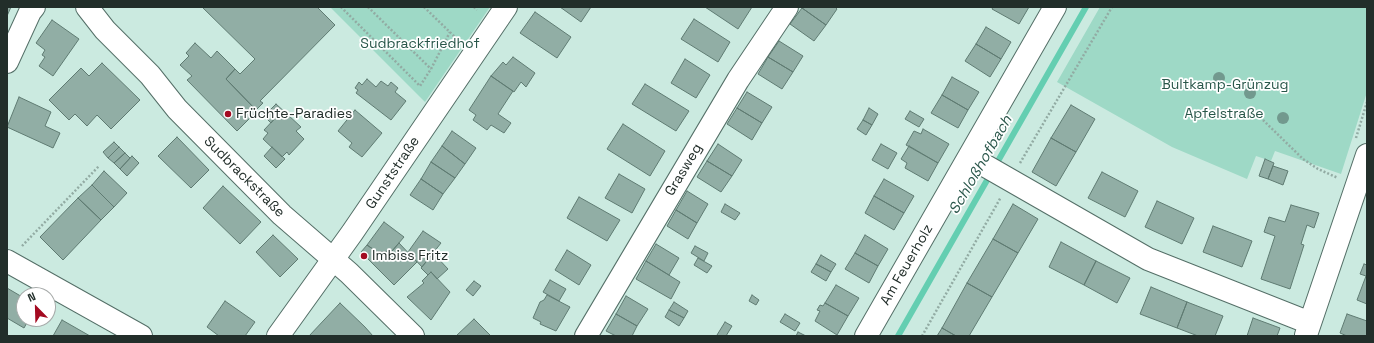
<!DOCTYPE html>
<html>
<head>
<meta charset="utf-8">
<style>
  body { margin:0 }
  #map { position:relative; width:1374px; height:343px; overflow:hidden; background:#cbeae0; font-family:"Space Grotesk",sans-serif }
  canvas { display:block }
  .frame { position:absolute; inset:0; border:8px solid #222e2a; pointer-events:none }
  .north { position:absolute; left:16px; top:287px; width:40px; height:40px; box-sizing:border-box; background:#fff; border:1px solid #a7abaa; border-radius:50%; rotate:337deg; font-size:11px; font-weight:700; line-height:16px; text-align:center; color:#222e2a }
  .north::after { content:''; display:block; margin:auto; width:14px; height:18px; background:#a40a21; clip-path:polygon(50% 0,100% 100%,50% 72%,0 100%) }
</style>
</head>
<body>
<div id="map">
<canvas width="1374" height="343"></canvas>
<div class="frame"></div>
<div class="north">N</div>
</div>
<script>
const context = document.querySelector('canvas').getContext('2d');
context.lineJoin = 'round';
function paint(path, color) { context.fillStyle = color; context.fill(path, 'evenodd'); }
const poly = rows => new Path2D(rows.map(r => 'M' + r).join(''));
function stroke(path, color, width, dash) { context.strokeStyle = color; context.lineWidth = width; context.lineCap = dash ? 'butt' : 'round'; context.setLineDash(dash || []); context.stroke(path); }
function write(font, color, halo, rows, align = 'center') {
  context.font = font + ' "Space Grotesk",sans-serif'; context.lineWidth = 3.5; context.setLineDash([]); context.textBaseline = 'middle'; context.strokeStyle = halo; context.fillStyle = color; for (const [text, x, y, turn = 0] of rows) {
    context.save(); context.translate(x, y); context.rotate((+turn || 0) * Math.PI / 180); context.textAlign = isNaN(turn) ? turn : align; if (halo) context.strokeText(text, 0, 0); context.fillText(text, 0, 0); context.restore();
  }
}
const green = poly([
  [330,7,490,7,425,102],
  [1100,7,1367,7,1367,92,1341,174,1275,151,1271,161,1256,156,1247,179,1172,147,1057,82]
]);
const stream = poly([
  [898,336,1086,7]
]);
const building = poly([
  [7,7,11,7,7,16,7,7],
  [202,7,317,7,335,25,260,101,263,103,256,110,226,79,235,69,240,74,255,59,202,7],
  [560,7,591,7,581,22,560,7],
  [705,7,752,7,738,29,705,7],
  [803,7,835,7,837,9,826,25,802,8,803,7],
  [993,7,1029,7,1019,24,992,9,993,7],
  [802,8,826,25,814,41,790,24,802,8],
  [535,12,571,37,557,58,520,33,535,12],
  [694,19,730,42,718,62,681,39,694,19],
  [52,20,79,39,53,76,39,66,45,57,42,55,45,50,36,43,52,20],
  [986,27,1011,42,1001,59,976,44,986,27],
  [779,41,803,56,793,72,768,57,779,41],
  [195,43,211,58,217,51,235,69,226,79,257,111,237,131,187,80,192,76,180,65,189,56,186,53,195,43],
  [976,44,1001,59,990,77,965,61,976,44],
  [513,57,535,73,526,87,521,82,514,92,491,76,503,62,506,65,513,57],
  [768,57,793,72,782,89,758,74,768,57],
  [685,59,710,75,696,98,671,83,685,59],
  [102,63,140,100,111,129,97,115,87,126,75,114,69,120,49,100,81,68,89,76,102,63],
  [491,76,513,91,498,114,511,123,504,133,491,125,487,130,473,120,476,115,469,110,491,76],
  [952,77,979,92,968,110,942,95,952,77],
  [367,79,376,87,381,81,388,86,391,82,398,88,395,92,406,101,391,120,356,93,358,90,355,88,359,82,362,85,367,79],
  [645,84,689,111,676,131,632,104,645,84],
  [747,92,772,107,762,123,737,108,747,92],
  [942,95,968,110,958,128,931,113,942,95],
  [19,97,51,112,45,126,60,133,53,148,7,127,19,97],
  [276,104,287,114,283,118,279,114,271,123,264,116,276,104],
  [1071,105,1095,119,1076,152,1051,138,1071,105],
  [737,108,762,123,752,140,727,124,737,108],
  [869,108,878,114,872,125,863,120,869,108],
  [355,110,382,133,362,157,349,147,352,143,338,131,355,110],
  [910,111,924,119,919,127,905,119,910,111],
  [279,114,283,118,287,114,301,127,296,131,304,139,289,155,287,152,282,157,263,139,268,133,264,130,279,114],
  [863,120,872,125,866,135,857,129,863,120],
  [623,124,665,151,650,176,607,149,623,124],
  [923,129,949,144,938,163,906,145,914,131,921,134,923,129],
  [452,131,476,148,465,164,442,146,452,131],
  [177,137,209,170,191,188,158,156,177,137],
  [1051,138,1076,152,1056,186,1032,172,1051,138],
  [114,142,119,147,108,158,103,152,114,142],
  [718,144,742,160,732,176,707,161,718,144],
  [881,144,897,153,888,169,872,160,881,144],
  [442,146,465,164,455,178,431,162,442,146],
  [909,146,938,163,928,181,905,168,907,163,901,159,909,146],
  [119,147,125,153,114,163,108,158,119,147],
  [272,147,285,159,276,168,264,156,272,147],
  [125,153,130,158,120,169,114,163,125,153],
  [132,156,139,163,127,176,120,169,132,156],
  [1265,159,1274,163,1268,179,1259,176,1265,159],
  [707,161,732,176,721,192,697,177,707,161],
  [431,162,455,178,443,194,421,179,431,162],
  [1273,166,1288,171,1283,185,1268,179,1273,166],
  [104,171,127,193,114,207,92,185,104,171],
  [1102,172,1138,191,1125,217,1088,198,1102,172],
  [619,174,645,189,632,213,605,198,619,174],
  [421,179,443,194,433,210,410,195,421,179],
  [884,179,914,196,904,213,874,196,884,179],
  [92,185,114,207,101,220,78,198,92,185],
  [223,186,261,222,240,244,203,208,223,186],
  [687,191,708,204,697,223,676,210,687,191],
  [874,196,904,213,894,230,865,213,874,196],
  [579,197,620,220,607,241,567,218,579,197],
  [78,198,101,220,63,260,40,237,78,198],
  [1157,201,1194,218,1182,244,1145,227,1157,201],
  [725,204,740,213,735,220,721,212,725,204],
  [1013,204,1038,219,1018,253,993,239,1013,204],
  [1291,205,1319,213,1314,228,1307,225,1301,244,1304,245,1290,289,1261,279,1275,236,1264,232,1269,217,1285,222,1291,205],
  [676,210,697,223,688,239,667,226,676,210],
  [384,222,404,237,392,251,377,252,367,245,384,222],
  [1213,226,1252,241,1242,267,1203,252,1213,226],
  [423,231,441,243,422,267,408,252,423,231],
  [273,235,298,259,280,277,256,252,273,235],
  [865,235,888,249,878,266,855,253,865,235],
  [993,239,1018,253,992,297,967,283,993,239],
  [1061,242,1096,261,1084,285,1049,267,1061,242],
  [399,243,417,262,394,285,361,252,367,245,377,252,392,251,399,243],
  [656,244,679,258,669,275,646,261,656,244],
  [695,246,708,253,704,261,691,253,695,246],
  [567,250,591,265,579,285,555,270,567,250],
  [433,253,448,269,437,279,431,272,428,275,421,268,433,253],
  [855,253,878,266,869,283,845,269,855,253],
  [821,255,836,264,831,272,816,264,821,255],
  [698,258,712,266,707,273,694,265,698,258],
  [646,261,680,282,671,299,636,279,646,261],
  [1096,261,1130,278,1117,303,1084,285,1096,261],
  [816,264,831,272,826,281,811,272,816,264],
  [1364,264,1367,265,1367,304,1357,300,1366,276,1360,274,1364,264],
  [431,272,450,292,431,320,407,297,424,283,422,281,431,272],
  [550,280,566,289,559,301,543,292,550,280],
  [474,281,481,286,473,296,466,290,474,281],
  [967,283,992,297,969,336,956,336,942,328,967,283],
  [836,285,859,298,848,316,825,303,836,285],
  [1151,287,1187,302,1177,328,1140,314,1151,287],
  [7,288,24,298,24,319,29,319,24,328,7,318,7,288],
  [547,295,570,307,556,331,540,324,541,322,533,318,540,302,544,300,547,295],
  [752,295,759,300,756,305,749,301,752,295],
  [626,296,648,309,637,326,616,314,626,296],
  [225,301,255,322,245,336,219,336,207,327,225,301],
  [674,302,688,311,684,318,669,310,674,302],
  [1187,302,1223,316,1215,336,1198,336,1177,328,1187,302],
  [340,303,365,327,373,336,309,336,340,303],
  [825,303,848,316,837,335,815,321,820,311,817,310,820,305,823,306,825,303],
  [669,310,684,318,679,326,665,317,669,310],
  [616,314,637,326,632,336,616,336,606,331,616,314],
  [785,314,800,323,795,331,780,322,785,314],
  [1347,314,1367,321,1367,336,1347,336,1340,333,1347,314],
  [1253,318,1280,328,1277,336,1247,336,1253,318],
  [474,319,491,336,456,336,474,319],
  [62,320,90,336,53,336,62,320],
  [725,322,732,326,726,336,720,336,717,335,725,322],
  [942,328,956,336,937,336,942,328],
  [798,332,806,336,796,336,798,332]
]);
const path = poly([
  [341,7,420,86,431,69,450,32],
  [368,7,431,69],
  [424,7,459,41],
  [474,7,477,10],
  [1263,120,1303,159,1318,169,1338,178],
  [1356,138,1367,102],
  [1020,163,1112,7],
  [22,246,99,166],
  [922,336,1001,197]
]);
const minor = poly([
  [87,7,105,30,150,75,177,109,282,215,349,273,413,336],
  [7,62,30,12,34,7],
  [970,157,1148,259,1310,323],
  [7,261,141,336],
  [1306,335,1367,155],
  [278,336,352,233,506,7],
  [586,336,738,80,787,7],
  [866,336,1055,7]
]);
const trees = [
  [1219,78],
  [1250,93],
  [1283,118]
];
const markers = [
  [228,114,4,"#a40a21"],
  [364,256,4,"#a40a21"]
];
const parkNames = [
  ["Sudbrackfriedhof",420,44],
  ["Bultkamp-Grünzug",1225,85],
  ["Apfelstraße",1224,114]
];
const poiNames = [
  ["Früchte-Paradies",236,114],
  ["Imbiss Fritz",372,256]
];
const streetNames = [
  ["Grasweg",684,170,-59],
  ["Gunststraße",393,173,-56],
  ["Sudbrackstraße",244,177,45],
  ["Am Feuerholz",907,265,-60]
];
const waterNames = [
  ["Schloßhofbach",981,165,-60]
];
paint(green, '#9ed9c6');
stroke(stream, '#64ceb1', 6);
paint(building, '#91aea5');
stroke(building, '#5f7b72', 1);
stroke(minor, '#546f67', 24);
stroke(path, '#92aba3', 2.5, [2, 2]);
stroke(minor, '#fff', 22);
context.fillStyle = '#72998e';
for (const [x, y] of trees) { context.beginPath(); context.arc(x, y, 6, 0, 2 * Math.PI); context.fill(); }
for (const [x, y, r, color] of markers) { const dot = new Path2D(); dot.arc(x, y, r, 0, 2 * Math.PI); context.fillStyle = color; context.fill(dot); stroke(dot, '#fff', 1.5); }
write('14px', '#29574a', '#fff', parkNames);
write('14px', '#222e2a', '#fff', poiNames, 'left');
write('14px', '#222e2a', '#fff', streetNames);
write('italic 15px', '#2a574b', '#fff', waterNames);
</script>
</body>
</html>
